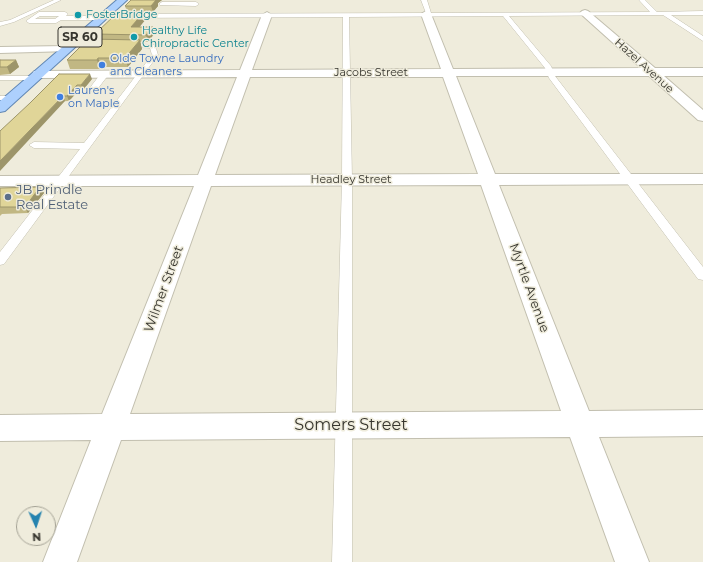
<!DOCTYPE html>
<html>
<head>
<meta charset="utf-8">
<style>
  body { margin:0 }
  #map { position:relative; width:703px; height:562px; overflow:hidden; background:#efecdc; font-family:Montserrat,sans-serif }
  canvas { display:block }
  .north { position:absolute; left:16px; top:506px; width:40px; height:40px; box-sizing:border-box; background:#efecdc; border:1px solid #a5a396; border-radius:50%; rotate:177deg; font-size:11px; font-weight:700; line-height:16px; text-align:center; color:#36352e }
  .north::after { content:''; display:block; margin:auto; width:14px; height:18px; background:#2583af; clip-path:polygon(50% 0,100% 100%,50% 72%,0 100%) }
</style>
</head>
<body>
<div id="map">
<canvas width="703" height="562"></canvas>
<div class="north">N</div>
</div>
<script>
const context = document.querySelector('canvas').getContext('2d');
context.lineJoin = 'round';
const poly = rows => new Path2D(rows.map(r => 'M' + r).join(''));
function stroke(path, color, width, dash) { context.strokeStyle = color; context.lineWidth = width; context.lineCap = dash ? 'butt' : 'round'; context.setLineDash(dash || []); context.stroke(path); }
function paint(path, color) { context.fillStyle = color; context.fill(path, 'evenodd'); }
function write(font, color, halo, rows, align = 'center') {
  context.font = font + ' Montserrat,sans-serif'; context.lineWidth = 3; context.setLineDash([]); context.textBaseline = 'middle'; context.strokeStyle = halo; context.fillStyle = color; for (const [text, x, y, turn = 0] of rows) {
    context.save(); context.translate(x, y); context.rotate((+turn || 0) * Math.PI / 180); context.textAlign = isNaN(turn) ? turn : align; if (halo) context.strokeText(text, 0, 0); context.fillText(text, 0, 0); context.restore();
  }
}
const lane = poly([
  [54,0,61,0,14,22,0,26,0,22,10,20,54,0],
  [421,0,427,0,431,13,650,12,639,0,645,0,657,12,703,11,703,15,671,15,703,36,703,41,663,15,509,16,551,66,555,76,703,267,703,280,698,279,549,78,545,68,503,16,349,17,352,180,352,562,332,562,342,180,343,17,105,18,102,20,61,20,56,23,29,23,26,21,39,12,65,12,68,14,66,16,102,16,105,14,426,13,421,0],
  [40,16,59,16,55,19,35,19,40,16],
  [162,2,196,2,199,4,196,6,160,5,159,4,162,2],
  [71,43,100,43,103,45,100,47,69,46,68,45,71,43],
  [124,43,155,45,158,55,4,264,0,265,0,252,80,149,34,148,29,145,34,142,84,143,152,55,150,48,122,46,121,45,124,43],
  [102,72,108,72,109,74,96,91,90,91,89,89,102,72],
  [0,76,33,76,37,78,33,80,0,80,0,76],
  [0,96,11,96,15,98,11,100,0,100,0,96]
]);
const street = poly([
  [585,10,588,11,655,68,703,68,703,76,664,76,703,110,703,121,698,120,649,76,456,76,495,174,703,174,703,184,499,185,589,411,703,410,703,436,599,437,649,562,615,562,570,437,121,440,77,562,43,562,91,440,0,441,0,415,102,414,194,186,0,186,0,176,198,175,237,77,38,78,34,77,32,74,34,71,240,70,262,15,267,12,272,15,252,70,441,69,421,14,426,11,431,14,453,69,641,68,582,15,580,13,582,11,585,10],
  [250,77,443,77,478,174,215,175,250,77],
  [481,185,561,411,130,414,211,186,481,185],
  [66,46,70,47,72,49,70,51,0,53,0,47,66,46]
]);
const primary = poly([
  [117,0,127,0,5,111,0,112,0,101,117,0]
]);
const wall = poly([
  [131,0,162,0,158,3,158,6,153,12,144,12,146,19,139,27,154,34,148,42,140,42,142,49,128,67,102,67,100,69,70,69,67,60,97,39,95,34,127,12,125,6],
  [0,60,16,60,19,67,10,74,0,75],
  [92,79,83,90,79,90,69,101,30,103],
  [40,187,44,193,28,213,2,214,0,216,0,188]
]);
const shadedWall = poly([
  [156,0,162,0,158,3,158,6,153,12,151,6],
  [144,12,146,19,133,35,131,27],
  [153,27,154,34,148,42,146,35],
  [140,40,142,49,128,67,125,58],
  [98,58,102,67,100,69,97,60],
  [16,60,19,67,10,74,7,67],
  [90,74,92,79,83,90,81,85],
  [77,85,79,90,69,101,67,96],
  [63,96,65,101,0,171,0,161],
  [40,187,44,193,28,213,25,207]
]);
const building = poly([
  [131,0,156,0,151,6,125,6,131,0],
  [118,12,144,12,131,27,153,27,146,35,95,34,118,12],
  [88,39,140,40,125,58,98,58,97,60,67,60,88,39],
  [0,60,16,60,7,67,0,67,0,60],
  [59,74,90,74,81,85,77,85,67,96,63,96,0,161,0,131,30,103,59,74],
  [40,187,25,207,0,207,0,188,40,187]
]);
const markers = [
  [78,15,4,"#0f9aa8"],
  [134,37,4,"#0f9aa8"],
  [102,65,4,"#3f7fe0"],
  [60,97,4,"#3f7fe0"],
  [8,197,4,"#5c6f8a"]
];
const farCulturenames = [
  ["FosterBridge",86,15],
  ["Healthy Life",142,31],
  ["Chiropractic Center",142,44]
];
const farShopnames = [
  ["Olde Towne Laundry",110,59],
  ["and Cleaners",110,72],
  ["Lauren's",68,91],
  ["on Maple",68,104]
];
const farStreetnames = [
  ["Hazel Avenue",644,66,42],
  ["Jacobs Street",371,73],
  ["Headley Street",351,180]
];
const shields = [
  [80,37,44]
];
const shieldNames = [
  ["SR 60",80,37]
];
const serviceNames = [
  ["JB Prindle",16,190],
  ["Real Estate",16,205]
];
const streetNames = [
  ["Myrtle Avenue",529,288,70],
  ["Wilmer Street",164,289,-70]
];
const nearStreetnames = [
  ["Somers Street",351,425]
];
stroke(lane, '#c2bfaf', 1);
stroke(street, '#c2bfaf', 2);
stroke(primary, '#6086b3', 2);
paint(lane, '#fff');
paint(street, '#fff');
paint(primary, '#add0fd');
paint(wall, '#c1b783');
paint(shadedWall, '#9d956a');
paint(building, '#e0d598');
stroke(building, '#9d956a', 1);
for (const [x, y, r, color] of markers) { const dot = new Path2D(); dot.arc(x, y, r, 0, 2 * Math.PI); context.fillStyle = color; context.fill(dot); stroke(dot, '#efecdc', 1.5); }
write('11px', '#0d838f', '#efecdc', farCulturenames, 'left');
write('11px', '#366cbe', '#efecdc', farShopnames, 'left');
write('11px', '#36352e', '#efecdc', farStreetnames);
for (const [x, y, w] of shields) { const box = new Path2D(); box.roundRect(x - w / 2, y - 10, w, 20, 3); context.fillStyle = '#efecdc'; context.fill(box); stroke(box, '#36352e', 1); }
write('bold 12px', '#36352e', null, shieldNames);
write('13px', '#4e5e75', '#efecdc', serviceNames, 'left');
write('13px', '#36352e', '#efecdc', streetNames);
write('16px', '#36352e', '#efecdc', nearStreetnames);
</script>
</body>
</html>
